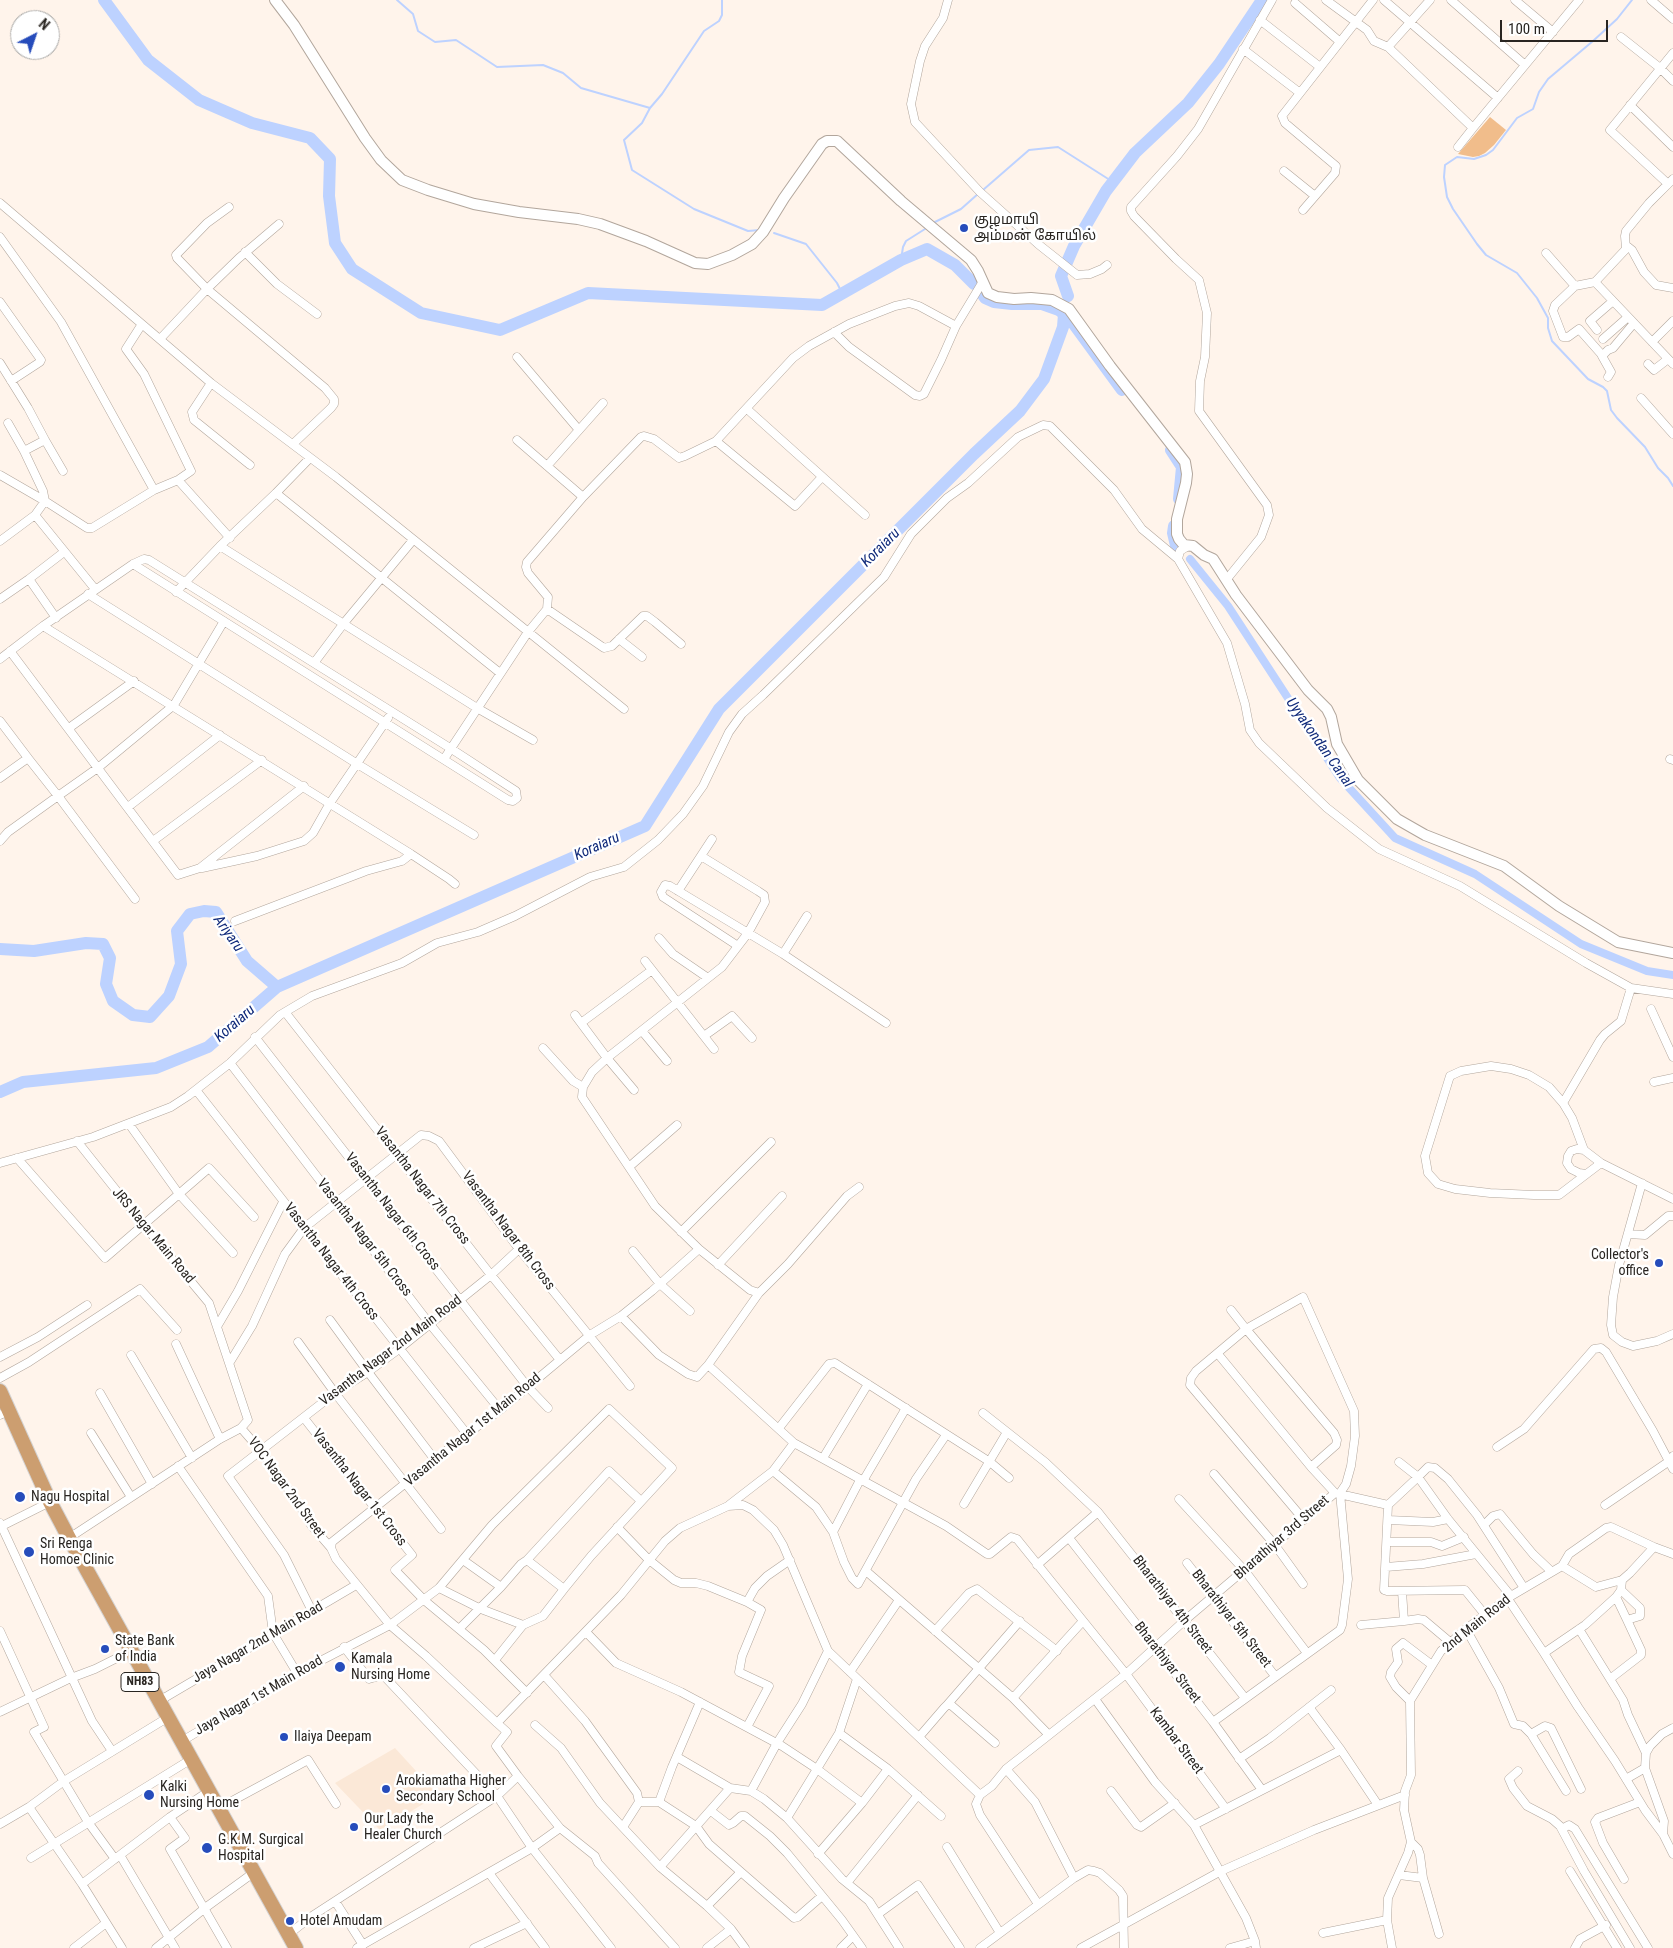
<!DOCTYPE html>
<html>
<head>
<meta charset="utf-8">
<style>
  body { margin:0 }
  #map { position:relative; width:1673px; height:1948px; overflow:hidden; background:#fff4eb; font-family:"Roboto Condensed",sans-serif }
  canvas { display:block }
  .north { position:absolute; left:10px; top:10px; width:50px; height:50px; box-sizing:border-box; background:#fff; border:1px solid #a9a8a6; border-radius:50%; rotate:41deg; font-size:14px; font-weight:700; line-height:20px; text-align:center; color:#292521 }
  .north::after { content:''; display:block; margin:auto; width:18px; height:22px; background:#264cbb; clip-path:polygon(50% 0,100% 100%,50% 72%,0 100%) }
  .scale { position:absolute; left:1500px; top:20px; width:108px; height:22px; box-sizing:border-box; border:2px solid #292521; border-top:0; padding-left:6px; font-size:15px; line-height:18px; white-space:nowrap; color:#292521; -webkit-text-stroke:4px #fff; paint-order:stroke }
</style>
</head>
<body>
<div id="map">
<canvas width="1673" height="1948"></canvas>
<div class="north">N</div>
<div class="scale">100 m</div>
</div>
<script>
const context = document.querySelector('canvas').getContext('2d');
context.lineJoin = 'round';
function paint(path, color) { context.fillStyle = color; context.fill(path, 'evenodd'); }
const poly = rows => new Path2D(rows.map(r => 'M' + r).join(''));
function stroke(path, color, width, dash) { context.strokeStyle = color; context.lineWidth = width; context.lineCap = dash ? 'butt' : 'round'; context.setLineDash(dash || []); context.stroke(path); }
function write(font, color, halo, rows, align = 'center') {
  context.font = font + ' "Roboto Condensed","Noto Sans Tamil",sans-serif'; context.lineWidth = 5; context.setLineDash([]); context.textBaseline = 'middle'; context.strokeStyle = halo; context.fillStyle = color; for (const [text, x, y, turn = 0] of rows) {
    context.save(); context.translate(x, y); context.rotate((+turn || 0) * Math.PI / 180); context.textAlign = isNaN(turn) ? turn : align; if (halo) context.strokeText(text, 0, 0); context.fillText(text, 0, 0); context.restore();
  }
}
const built = poly([
  [395,1748,438,1795,380,1830,335,1783]
]);
const green = poly([
  [1490,117,1506,130,1494,145,1485,153,1479,156,1473,157,1458,154]
]);
const stream = poly([
  [397,0,413,14,418,31,435,42,456,40,497,67,543,65,563,73,581,88,650,108],
  [722,0,722,15,719,21,704,31,662,94,650,108,642,123,624,140,632,170,694,209,748,231,760,230],
  [1632,0,1617,19,1593,41,1548,79,1539,92,1533,109,1517,118,1493,150,1486,155,1474,159,1457,157,1445,165,1444,177,1447,197,1453,209,1477,244,1486,255,1517,273,1537,298,1548,318,1548,328,1552,341,1588,379,1603,387,1607,391,1611,410,1617,418,1645,447,1658,468,1668,478,1673,486],
  [983,190,1029,150,1058,147,1113,182],
  [935,222,961,209,979,193],
  [774,233,806,244,837,283,842,293],
  [901,260,903,247,906,241,925,229]
]);
const canal = poly([
  [1190,559,1228,606,1340,778,1395,838,1475,874,1581,944,1647,971,1673,975]
]);
const river = poly([
  [104,0,148,60,199,100,252,123,310,138,330,159,329,196,335,243,352,269,421,313,500,330,588,293,822,305,901,260,927,249,955,265,974,284],
  [981,292,985,298,994,302,1012,304,1042,304,1059,310,1070,319,1122,390],
  [1068,296,1061,276,1074,246,1106,191,1135,153,1188,103,1219,64,1262,0],
  [1171,450,1182,467,1179,499],
  [1174,526,1173,533,1177,550],
  [0,949,34,951,86,943,103,944,110,958,106,984,113,1001,133,1015,150,1017,169,996,181,964,177,931,190,914,204,911,216,912,247,961,277,987],
  [0,1092,23,1082,156,1068,208,1047,277,987,645,826,719,709,974,454,1020,411,1044,379,1063,327,1064,314]
]);
const minor = poly([
  [948,0,943,18,925,46,920,61,911,104,915,122,980,192,1038,244,1077,275,1090,274,1102,269,1107,265],
  [1326,0,1367,30,1374,41,1388,47,1473,128,1579,0],
  [1384,0,1498,98],
  [1451,0,1525,65],
  [1515,0,1553,32],
  [1651,0,1673,19],
  [1295,3,1339,41],
  [1260,20,1320,67],
  [1621,37,1660,68,1673,81],
  [1388,47,1430,0],
  [1243,49,1300,93],
  [1630,105,1673,147],
  [1458,147,1473,128],
  [1284,171,1315,196],
  [1667,183,1610,130,1673,53],
  [0,203,211,383],
  [229,207,207,223,176,255,177,258,207,289,239,258,279,224],
  [1303,210,1335,173,1336,166,1285,123,1282,116,1373,0],
  [0,237,61,322,154,490],
  [1627,246,1632,250,1644,272,1656,285,1673,288],
  [245,252,277,284,317,314],
  [1546,253,1575,286],
  [1595,282,1575,286,1555,305,1553,311,1563,337,1568,337,1579,329,1602,355],
  [1595,282,1626,249,1625,236,1626,231,1649,203,1673,179],
  [1595,282,1673,364],
  [0,302,41,360,40,362,11,381],
  [142,324,126,349,144,374,191,471,178,480,230,538],
  [1597,330,1590,321,1613,301],
  [834,332,849,347,915,395,920,396,924,394,941,360,956,326],
  [160,339,207,289,325,388,334,399,334,404,331,408,293,444],
  [1603,339,1628,317],
  [1652,342,1673,321],
  [517,357,579,430],
  [0,363,28,408,45,440,24,451,43,491,45,501,87,528,92,528,154,490,178,480],
  [1648,364,1654,370,1668,359],
  [1608,377,1611,372,1602,356,1608,350,1613,348,1634,323],
  [1641,398,1673,434],
  [747,409,865,515],
  [8,423,24,451],
  [45,440,63,471],
  [517,440,583,497],
  [716,441,795,506,822,477],
  [250,465,194,420,192,412,211,383,336,477,624,709],
  [547,466,603,403],
  [0,475,45,501,35,515],
  [276,493,309,459],
  [0,541,35,515,95,589],
  [1188,546,1180,551,1178,559,1227,643,1245,704,1250,730,1259,743,1327,808,1379,849,1460,886,1586,963,1631,988,1673,994],
  [29,579,64,552],
  [1227,579,1261,537,1269,515,1267,505,1199,411,1200,381,1205,357,1207,313,1199,280,1176,259,1134,216,1131,211,1131,207,1177,156,1198,129,1272,0],
  [176,592,220,546],
  [88,594,359,765,474,835],
  [0,599,29,579,56,618],
  [547,609,604,648,612,646,643,616,647,616,655,622,681,644],
  [43,626,411,854,449,879,455,884],
  [619,639,642,657],
  [10,651,178,875,200,868,304,786],
  [0,659,43,626,133,564,144,559,149,560,450,748,516,791,517,798,513,801,508,800,133,564],
  [314,663,344,623,413,540],
  [500,673,276,493,220,546,477,708,533,740],
  [0,721,28,758,0,778],
  [69,728,134,681],
  [28,758,58,796,99,767,174,705,224,621],
  [444,759,528,632,547,609,548,597,528,573,526,567,527,562,583,497,641,437,644,436,654,439,679,458,685,456,716,441,793,358,809,346,849,324,895,306,909,303,919,306,956,326,982,283],
  [1670,759,1673,760],
  [128,807,220,735],
  [0,841,8,832,58,796,135,899],
  [153,841,262,760],
  [202,868,257,856,304,841,313,833,330,803,388,718],
  [678,891,712,839],
  [235,921,366,871,402,861,411,854],
  [659,938,673,954,708,978],
  [738,946,663,897,661,892,665,885,670,886,783,954,886,1023],
  [783,954,807,916],
  [645,961,714,1049],
  [1651,1009,1673,1057],
  [285,1012,491,1275,560,1360],
  [581,1023,652,970],
  [642,1031,667,1061],
  [704,1036,732,1016,752,1038],
  [255,1037,527,1386,548,1408],
  [543,1048,573,1081,583,1087],
  [230,1063,429,1323,500,1410],
  [1654,1082,1673,1078],
  [196,1090,467,1434],
  [634,1090,607,1058,722,967,748,933,765,902,764,895,758,891,701,856],
  [1563,1103,1600,1040,1605,1034,1621,1021,1631,988],
  [129,1124,179,1194,233,1253],
  [1584,1150,1577,1149,1571,1151,1568,1156,1567,1163,1571,1169,1579,1173,1586,1174],
  [17,1158,105,1258,209,1168,254,1217],
  [0,1163,93,1137,171,1107,188,1096,230,1063,280,1015,312,996,402,963,437,943,478,932,515,916,590,877,624,867,658,840,683,814,703,786,729,732,742,714,763,695,884,577,911,534,947,498,968,483,1018,437,1043,425,1050,426,1114,490,1142,529,1178,559],
  [1601,1163,1559,1195,1534,1195,1490,1193,1455,1189,1438,1184,1428,1173,1425,1156,1450,1076,1461,1071,1491,1066,1511,1069,1529,1075,1549,1087,1563,1103,1572,1118,1584,1150,1601,1163,1673,1199],
  [629,1167,677,1125],
  [1642,1183,1619,1265,1613,1297,1611,1325,1613,1335,1622,1342,1633,1346,1657,1341,1673,1334],
  [681,1232,771,1142],
  [1628,1234,1645,1235,1668,1216,1673,1216],
  [699,1249,750,1290,759,1293,788,1264,847,1196,859,1187],
  [633,1251,660,1284,690,1311],
  [718,1265,782,1196],
  [621,1316,659,1355,688,1374,697,1377,708,1365,794,1443,946,1526,987,1554,990,1554,1011,1537,1017,1539,1126,1674,1226,1809],
  [330,1320,368,1372,435,1460],
  [218,1325,238,1291,283,1202],
  [298,1342,335,1393,441,1529],
  [176,1344,220,1439],
  [1218,1354,1311,1467],
  [131,1355,192,1458],
  [0,1357,38,1337,87,1305],
  [230,1362,252,1326,285,1254,304,1228,421,1135,429,1136,439,1141,519,1249,630,1386],
  [708,1365,759,1293],
  [0,1378,29,1362,140,1289,177,1330],
  [100,1393,152,1484],
  [983,1413,1045,1462,1098,1512,1245,1698],
  [0,1415,2,1414],
  [304,1418,412,1555,395,1570,424,1600,484,1650,527,1693],
  [241,1428,261,1451,300,1506,311,1525,331,1548,336,1559,390,1625,439,1588,492,1525,609,1409,672,1468,591,1556,564,1589,527,1560,609,1471,641,1501],
  [779,1428,829,1364,835,1363,990,1462,1009,1478],
  [91,1433,131,1497],
  [794,1443,773,1471,816,1507,833,1532,860,1480],
  [1497,1447,1524,1429,1594,1349,1601,1348,1606,1352,1653,1431,1673,1469],
  [823,1458,868,1384],
  [1399,1462,1418,1477,1428,1467,1435,1468,1448,1479,1477,1515,1524,1588],
  [178,1466,268,1596,273,1633,297,1673],
  [1214,1474,1275,1545,1303,1584],
  [863,1481,906,1408],
  [1179,1499,1245,1571,1307,1653],
  [964,1504,1007,1432],
  [729,1505,773,1471],
  [1388,1505,1384,1590,1387,1591,1465,1590,1486,1616],
  [1605,1505,1668,1462,1673,1456],
  [1304,1520,1190,1385,1191,1378,1196,1371,1246,1329,1334,1433,1337,1440,1336,1445,1311,1467,1335,1493],
  [1388,1520,1433,1522,1448,1519],
  [0,1523,92,1721,112,1751],
  [1484,1525,1493,1516,1500,1514,1533,1554,1552,1572],
  [0,1527,50,1502],
  [617,1527,648,1559,674,1580,681,1583,696,1583,708,1586,747,1602,761,1610,742,1656,739,1672,769,1686,747,1727],
  [833,1532,844,1562,852,1578,858,1584,916,1479,946,1435],
  [69,1538,220,1439,241,1428,248,1420,209,1303,143,1224,77,1141],
  [1069,1538,1213,1722,1262,1790],
  [1387,1542,1431,1542,1442,1546,1464,1537],
  [331,1548,332,1542,467,1434,500,1410,590,1335,621,1316,652,1291,699,1249,655,1206,582,1097,583,1087,592,1072,607,1058,575,1015],
  [463,1560,501,1587,521,1564,527,1560],
  [1187,1563,1275,1676],
  [1037,1565,1098,1512],
  [1562,1566,1569,1554,1606,1528,1611,1527,1654,1547],
  [1386,1567,1423,1564,1476,1554],
  [866,1571,1013,1698,1049,1735],
  [439,1588,481,1609,523,1625,543,1616,564,1589],
  [1616,1597,1627,1620],
  [1508,1599,1544,1653,1585,1625,1616,1597,1621,1590,1622,1580],
  [747,1602,755,1588,767,1576,790,1560],
  [312,1611,284,1555,228,1476,335,1393,368,1372,399,1349,491,1275,519,1249],
  [1404,1621,1418,1619,1424,1620,1450,1642],
  [1361,1625,1404,1621,1402,1591],
  [459,1629,501,1587],
  [1466,1629,1499,1688,1514,1724,1523,1726,1531,1734,1566,1791],
  [1579,1629,1623,1700,1628,1715,1646,1753,1645,1768,1664,1821,1663,1834],
  [0,1631,44,1727,34,1732,88,1822,115,1859],
  [935,1631,969,1593,977,1589,1057,1651],
  [586,1632,616,1663,681,1692,782,1746,817,1769,862,1803,818,1854],
  [344,1647,369,1679,383,1675,497,1796,532,1848,611,1948],
  [1544,1653,1578,1707,1615,1761,1645,1810,1663,1834,1673,1854],
  [495,1660,523,1625],
  [850,1672,899,1600],
  [544,1675,585,1721,637,1793,639,1802,623,1827],
  [1610,1679,1641,1655,1641,1650,1627,1620,1640,1616,1640,1608,1621,1590],
  [1013,1698,1083,1621],
  [1095,1699,1155,1782,1194,1825,1246,1918,1255,1941,1256,1948],
  [159,1701,356,1585],
  [1410,1701,1396,1687,1390,1677,1391,1672,1398,1662,1396,1649,1403,1643,1432,1665],
  [947,1705,1020,1621],
  [1309,1707,1341,1750],
  [0,1712,71,1678,95,1669,125,1654],
  [1213,1722,1340,1630,1342,1625,1348,1579,1340,1493,1346,1484,1351,1466,1355,1436,1354,1411,1303,1297,1246,1329,1231,1310],
  [497,1723,507,1732,496,1746,518,1776,560,1828,595,1856,598,1863,675,1948],
  [535,1725,561,1748,600,1803,660,1867,730,1788,751,1791,764,1799,787,1818,842,1879,869,1901,899,1948],
  [839,1733,888,1769,941,1816],
  [1531,1734,1545,1726,1551,1728,1581,1789],
  [919,1737,944,1708,947,1705,951,1705,995,1743],
  [182,1741,297,1673,390,1625,426,1656,497,1723,621,1595,665,1541,680,1528,728,1506,743,1505,753,1510,774,1530,783,1545,828,1651,980,1795,992,1786,1006,1769,1126,1674,1184,1621,1335,1493,1388,1505,1418,1477,1448,1519,1511,1596],
  [1646,1753,1650,1746,1662,1734,1673,1728],
  [677,1757,730,1788],
  [1239,1759,1270,1738,1331,1690],
  [1006,1769,1035,1802,1074,1878,1088,1870,1094,1871,1100,1873,1119,1890,1123,1896,1124,1948],
  [1518,1771,1509,1779,1513,1788,1527,1806,1552,1819,1560,1826,1584,1871,1630,1948],
  [1626,1779,1645,1768],
  [751,1791,777,1743,802,1704,828,1651],
  [1111,1791,1137,1825,1141,1827,1175,1803],
  [980,1795,976,1804,980,1815,1038,1904],
  [639,1802,659,1802,696,1826,709,1844,741,1872],
  [659,1802,672,1767,700,1702],
  [862,1803,888,1769],
  [29,1807,82,1884,122,1948],
  [219,1808,308,1760,336,1804],
  [711,1811,729,1825,733,1823,741,1816,745,1816,770,1836,787,1853,842,1920,862,1948],
  [170,1817,185,1838,170,1849,227,1948],
  [787,1818,839,1733,857,1679],
  [0,1824,29,1807,64,1781,162,1721],
  [1194,1825,1341,1750,1378,1805],
  [1562,1829,1569,1825,1575,1829,1648,1948],
  [1411,1842,1418,1849,1420,1855,1423,1878,1439,1934],
  [947,1847,1000,1933],
  [120,1855,175,1948],
  [31,1858,185,1763],
  [660,1867,707,1906,741,1872,794,1918,798,1917,822,1896],
  [1570,1871,1617,1948],
  [489,1873,545,1948],
  [1399,1875,1423,1878],
  [1624,1879,1603,1843,1595,1822,1598,1818,1640,1802],
  [847,1883,918,1795],
  [82,1884,170,1817,203,1795],
  [335,1901,363,1945],
  [707,1906,731,1929],
  [878,1914,918,1885,960,1948],
  [1323,1933,1387,1920],
  [289,1934,312,1916,497,1796,518,1776],
  [74,1948,106,1923],
  [156,1948,205,1908,249,1876,256,1873],
  [357,1948,532,1848,560,1828],
  [474,1948,527,1923],
  [707,1948,731,1929,745,1948],
  [841,1948,853,1936],
  [980,1948,1074,1878],
  [1081,1948,1221,1871,1314,1830,1405,1795],
  [1230,1948,1255,1941],
  [1392,1948,1387,1920,1388,1898,1408,1853,1411,1842,1404,1810,1405,1791,1411,1775,1410,1701,1441,1651,1466,1629,1511,1596,1562,1566,1596,1587,1622,1580,1630,1573,1654,1547,1673,1554],
  [1575,1948,1580,1939,1606,1925]
]);
const tertiary = poly([
  [275,0,294,25,365,138,381,160,402,180,428,190,474,204,519,212,578,219,600,224,646,241,695,263,708,264,732,255,752,244,763,232,784,198,822,144,827,141,837,141,901,201,971,260,978,271,988,293,997,297,1014,299,1031,298,1052,300,1069,309,1110,366,1185,462,1187,474,1186,483,1177,519,1177,534,1179,539,1184,545,1193,546,1204,555,1213,559,1236,595,1308,690,1327,709,1331,717,1337,744,1358,780,1397,819,1425,835,1504,866,1559,906,1618,942,1673,953]
]);
const trunk = poly([
  [0,1391,50,1502,69,1538,296,1948]
]);
const markers = [
  [964,228,5,"#264cbb"],
  [1659,1263,5,"#264cbb"],
  [20,1497,6,"#264cbb"],
  [29,1552,6,"#264cbb"],
  [105,1649,5,"#264cbb"],
  [340,1667,6,"#264cbb"],
  [284,1737,5,"#264cbb"],
  [386,1789,5,"#264cbb"],
  [149,1795,6,"#264cbb"],
  [354,1827,5,"#264cbb"],
  [207,1848,6,"#264cbb"],
  [290,1921,5,"#264cbb"]
];
const shields = [
  [140,1682,38]
];
const shieldNames = [
  ["NH83",140,1682]
];
const poiNames = [
  ["குழமாயி",974,220],
  ["அம்மன் கோயில்",974,236],
  ["Collector's",1649,1255,"right"],
  ["office",1649,1271,"right"],
  ["Nagu Hospital",31,1497],
  ["Sri Renga",40,1544],
  ["Homoe Clinic",40,1560],
  ["State Bank",115,1641],
  ["of India",115,1657],
  ["Kamala",351,1659],
  ["Nursing Home",351,1675],
  ["Ilaiya Deepam",294,1737],
  ["Arokiamatha Higher",396,1781],
  ["Secondary School",396,1797],
  ["Kalki",160,1787],
  ["Nursing Home",160,1803],
  ["Our Lady the",364,1819],
  ["Healer Church",364,1835],
  ["G.K.M. Surgical",218,1840],
  ["Hospital",218,1856],
  ["Hotel Amudam",300,1921]
];
const streetNames = [
  ["Vasantha Nagar 7th Cross",422,1186,52],
  ["Vasantha Nagar 6th Cross",392,1212,52],
  ["Vasantha Nagar 8th Cross",508,1231,53],
  ["JRS Nagar Main Road",153,1236,50],
  ["Vasantha Nagar 5th Cross",364,1238,52],
  ["Vasantha Nagar 4th Cross",331,1262,52],
  ["Vasantha Nagar 2nd Main Road",391,1351,-37],
  ["Vasantha Nagar 1st Main Road",473,1430,-39],
  ["VOC Nagar 2nd Street",286,1488,54],
  ["Vasantha Nagar 1st Cross",359,1488,52],
  ["Bharathiyar 3rd Street",1282,1538,-41],
  ["Bharathiyar 4th Street",1172,1605,52],
  ["Bharathiyar 5th Street",1231,1619,52],
  ["2nd Main Road",1477,1624,-39],
  ["Jaya Nagar 2nd Main Road",258,1643,-30],
  ["Bharathiyar Street",1167,1663,52],
  ["Jaya Nagar 1st Main Road",259,1696,-30],
  ["Kambar Street",1176,1741,53]
];
const waterNames = [
  ["Koraiaru",881,548,-45],
  ["Uyyakondan Canal",1319,743,55],
  ["Koraiaru",597,847,-24],
  ["Ariyaru",228,934,55],
  ["Koraiaru",235,1024,-41]
];
paint(built, '#fbe8d7');
paint(green, '#f1bd8b');
stroke(stream, '#bdd2ff', 2);
stroke(canal, '#bdd2ff', 8);
stroke(river, '#bdd2ff', 12);
stroke(minor, '#b2a69c', 9);
stroke(tertiary, '#b2a69c', 12);
stroke(trunk, '#d4d3d3', 16);
stroke(minor, '#fff', 8);
stroke(tertiary, '#fff', 10);
stroke(trunk, '#cc9e70', 14);
for (const [x, y, r, color] of markers) { const dot = new Path2D(); dot.arc(x, y, r, 0, 2 * Math.PI); context.fillStyle = color; context.fill(dot); stroke(dot, '#fff', 2); }
for (const [x, y, w] of shields) { const box = new Path2D(); box.roundRect(x - w / 2, y - 9.5, w, 19, 4); context.fillStyle = '#fff'; context.fill(box); stroke(box, '#292521', 1); }
write('bold 12px', '#292521', null, shieldNames);
write('14px', '#292521', '#fff', poiNames, 'left');
write('14px', '#292521', '#fff', streetNames);
write('italic 15px', '#102a7a', '#fff', waterNames);
</script>
</body>
</html>
